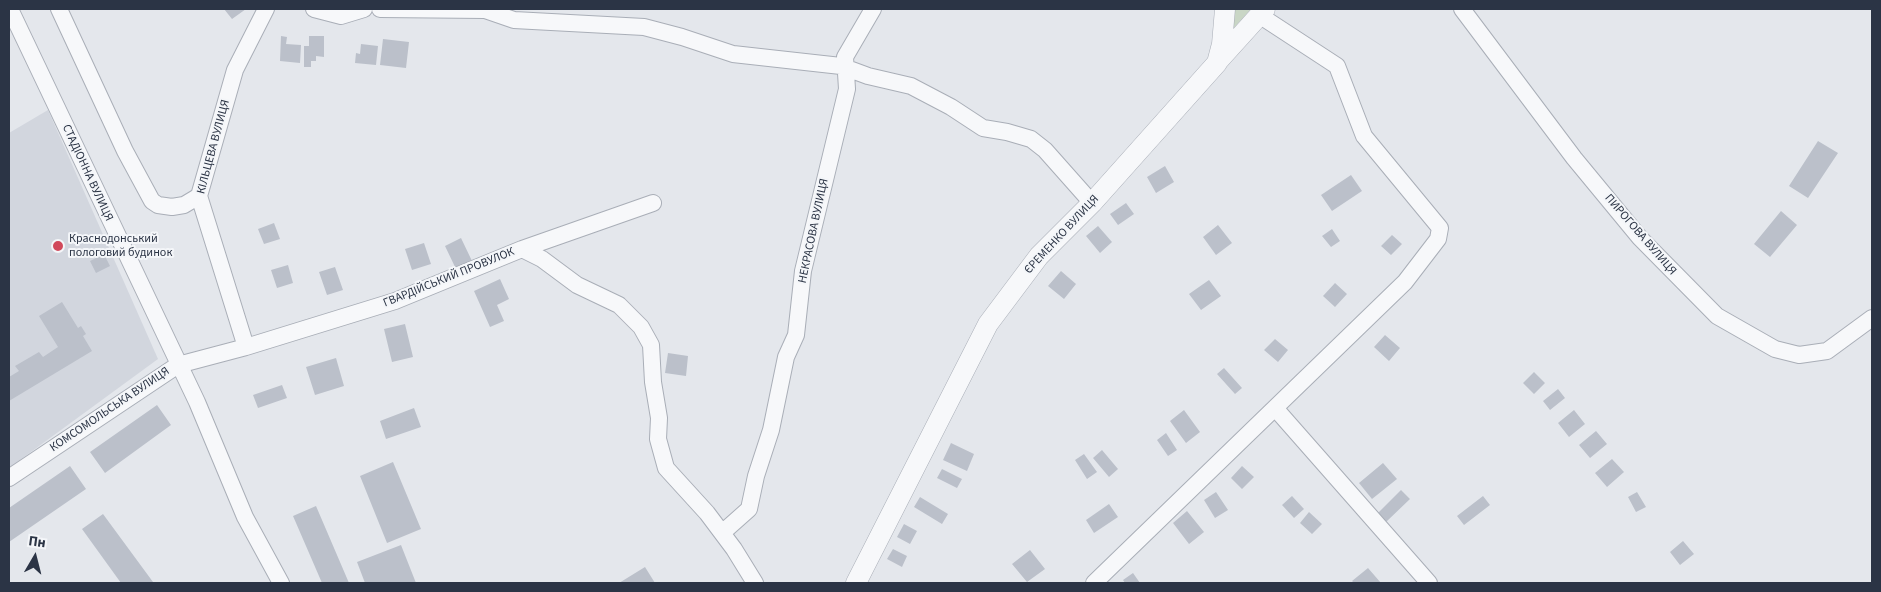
<!DOCTYPE html>
<html>
<head>
<meta charset="utf-8">
<style>
  body { margin:0 }
  #map { position:relative; width:1881px; height:592px; overflow:hidden; background:#e4e7ec; font-family:"Source Sans 3",sans-serif }
  canvas { display:block }
  .frame { position:absolute; inset:0; border:10px solid #2b3445; pointer-events:none }
  .north { position:absolute; left:10px; top:532px; width:50px; height:50px; -webkit-text-stroke:4px #f4f6f9; paint-order:stroke; rotate:8deg; font-size:14px; font-weight:700; line-height:20px; text-align:center; color:#2b3445 }
  .north::after { content:''; display:block; margin:auto; width:18px; height:22px; background:#2b3445; clip-path:polygon(50% 0,100% 100%,50% 72%,0 100%) }
</style>
</head>
<body>
<div id="map">
<canvas width="1881" height="592"></canvas>
<div class="frame"></div>
<div class="north">Пн</div>
</div>
<script>
const context = document.querySelector('canvas').getContext('2d');
context.lineJoin = 'round';
function paint(path, color) { context.fillStyle = color; context.fill(path, 'evenodd'); }
const poly = rows => new Path2D(rows.map(r => 'M' + r).join(''));
function stroke(path, color, width, dash) { context.strokeStyle = color; context.lineWidth = width; context.lineCap = dash ? 'butt' : 'round'; context.setLineDash(dash || []); context.stroke(path); }
function write(font, color, halo, rows, align = 'center') {
  context.font = font + ' "Source Sans 3",sans-serif'; context.lineWidth = 4; context.setLineDash([]); context.textBaseline = 'middle'; context.strokeStyle = halo; context.fillStyle = color; for (const [text, x, y, turn = 0] of rows) {
    context.save(); context.translate(x, y); context.rotate((+turn || 0) * Math.PI / 180); context.textAlign = isNaN(turn) ? turn : align; if (halo) context.strokeText(text, 0, 0); context.fillText(text, 0, 0); context.restore();
  }
}
const built = poly([
  [48,110,158,359,9,468,9,133]
]);
const green = poly([
  [1234,9,1251,9,1232,30]
]);
const building = poly([
  [224,9,246,9,232,19],
  [281,36,287,37,286,44,301,45,300,63,280,61],
  [309,36,324,36,324,57,316,56,316,61,311,61,311,67,304,67,304,46,309,46],
  [383,39,409,42,406,68,380,65],
  [361,44,378,46,376,65,355,63,356,53,360,54],
  [1818,141,1838,153,1808,198,1789,186],
  [1165,166,1174,182,1156,193,1147,177],
  [1351,175,1362,191,1332,211,1321,195],
  [1126,203,1134,214,1118,225,1110,214],
  [1781,211,1797,225,1770,257,1754,244],
  [274,223,280,239,264,244,258,229],
  [1218,225,1232,243,1216,255,1203,237],
  [1098,226,1112,242,1100,253,1086,236],
  [1332,229,1340,241,1331,247,1322,236],
  [1392,235,1402,244,1391,255,1381,246],
  [461,238,472,261,456,269,445,246],
  [424,243,431,264,412,270,405,249],
  [104,254,110,266,96,273,90,261],
  [288,265,293,283,277,288,271,270],
  [335,267,343,290,327,295,319,272],
  [1061,271,1076,284,1064,299,1048,286],
  [500,279,509,299,497,305,504,321,490,327,474,291],
  [1209,280,1221,296,1201,310,1189,294],
  [1335,283,1347,294,1335,307,1323,296],
  [62,302,78,328,81,326,86,334,83,336,92,351,9,401,9,377,19,371,15,366,39,352,43,357,58,347,39,316],
  [405,324,413,357,392,362,384,329],
  [1385,335,1400,348,1389,361,1374,347],
  [1275,339,1288,350,1278,362,1264,350],
  [668,353,688,356,686,376,665,373],
  [336,358,344,386,315,395,306,367],
  [1224,368,1242,388,1235,394,1217,374],
  [1534,372,1545,383,1534,394,1523,383],
  [282,385,287,398,258,408,253,395],
  [1558,389,1565,398,1550,410,1543,401],
  [157,405,171,425,105,473,90,452],
  [414,408,421,427,386,439,380,421],
  [1184,410,1200,432,1186,443,1170,421],
  [1574,410,1585,424,1569,437,1558,423],
  [1596,431,1607,444,1590,458,1579,445],
  [1166,433,1177,450,1168,456,1157,440],
  [951,443,974,454,967,471,943,460],
  [1102,450,1118,469,1109,477,1093,458],
  [1084,454,1097,472,1087,479,1075,460],
  [1612,459,1624,472,1607,487,1595,473],
  [393,462,421,529,387,543,360,476],
  [1383,463,1397,479,1372,499,1359,483],
  [70,466,86,489,9,542,9,508],
  [1242,466,1254,477,1242,489,1231,478],
  [942,469,962,479,957,488,937,478],
  [1401,490,1410,499,1386,522,1378,513],
  [1216,492,1228,510,1215,518,1204,500],
  [1637,492,1646,507,1636,512,1628,497],
  [1292,496,1304,509,1294,518,1282,505],
  [1483,496,1490,505,1464,525,1457,516],
  [920,497,948,514,942,524,914,507],
  [1109,504,1118,517,1094,533,1086,520],
  [316,506,349,583,322,583,293,516],
  [1187,511,1204,532,1189,544,1173,523],
  [1309,512,1322,524,1312,534,1300,523],
  [103,514,153,582,151,583,121,583,82,529],
  [904,524,917,531,910,544,897,537],
  [1683,541,1694,554,1680,565,1670,552],
  [401,545,416,583,365,583,357,562],
  [893,549,907,556,902,567,887,559],
  [1030,550,1045,569,1027,582,1012,564],
  [645,567,655,583,619,583],
  [1368,568,1381,583,1354,583,1352,581],
  [1133,573,1140,583,1125,583,1123,580]
]);
const minor = poly([
  [10,9,197,402,245,517,281,583],
  [59,9,125,151,152,201,158,205,172,207,184,205,199,196],
  [314,9,341,16,364,9],
  [380,9,485,10,514,20,644,27,682,37,733,54,841,66,868,76,911,86,951,107,983,128,1007,132,1031,139,1045,150,1092,203],
  [1462,9,1574,158,1640,238,1717,316,1775,349,1799,355,1827,351,1872,318],
  [522,249,653,203],
  [246,347,199,196,235,70,266,9],
  [1275,408,1429,583],
  [9,478,178,365,246,347,395,301,522,249,542,259,577,285,619,305,641,327,651,345,653,382,659,418,658,439,666,468,707,513,734,549,755,583],
  [722,533,749,509,756,476,771,430,786,357,796,335,803,271,847,89,845,57,873,9],
  [1094,583,1405,282,1438,239,1440,228,1364,136,1337,66,1259,15]
]);
const tertiary = poly([
  [1218,61,1265,9],
  [856,583,988,324,1039,256,1092,203,1217,63,1222,44,1225,9]
]);
const markers = [
  [58,246,6,"#d1495b"]
];
const streetNames = [
  ["КІЛЬЦЕВА ВУЛИЦЯ",214,147,-75],
  ["СТАДІОННА ВУЛИЦЯ",87,173,65],
  ["НЕКРАСОВА ВУЛИЦЯ",814,231,-78],
  ["ЄРЕМЕНКО ВУЛИЦЯ",1062,235,-47],
  ["ПИРОГОВА ВУЛИЦЯ",1640,235,49],
  ["ГВАРДІЙСЬКИЙ ПРОВУЛОК",449,278,-22],
  ["КОМСОМОЛЬСЬКА ВУЛИЦЯ",110,410,-34]
];
const poiNames = [
  ["Краснодонський",69,239],
  ["пологовий будинок",69,253]
];
paint(built, '#d2d6de');
paint(green, '#c9d6c5');
paint(building, '#bbc0ca');
stroke(minor, '#a9aeb7', 18);
stroke(tertiary, '#a9aeb7', 21);
stroke(minor, '#f7f8fa', 16);
stroke(tertiary, '#f7f8fa', 20);
for (const [x, y, r, color] of markers) { const dot = new Path2D(); dot.arc(x, y, r, 0, 2 * Math.PI); context.fillStyle = color; context.fill(dot); stroke(dot, '#f4f6f9', 2); }
write('12px', '#2b3445', '#f4f6f9', streetNames);
write('12px', '#2b3445', '#f4f6f9', poiNames, 'left');
</script>
</body>
</html>
